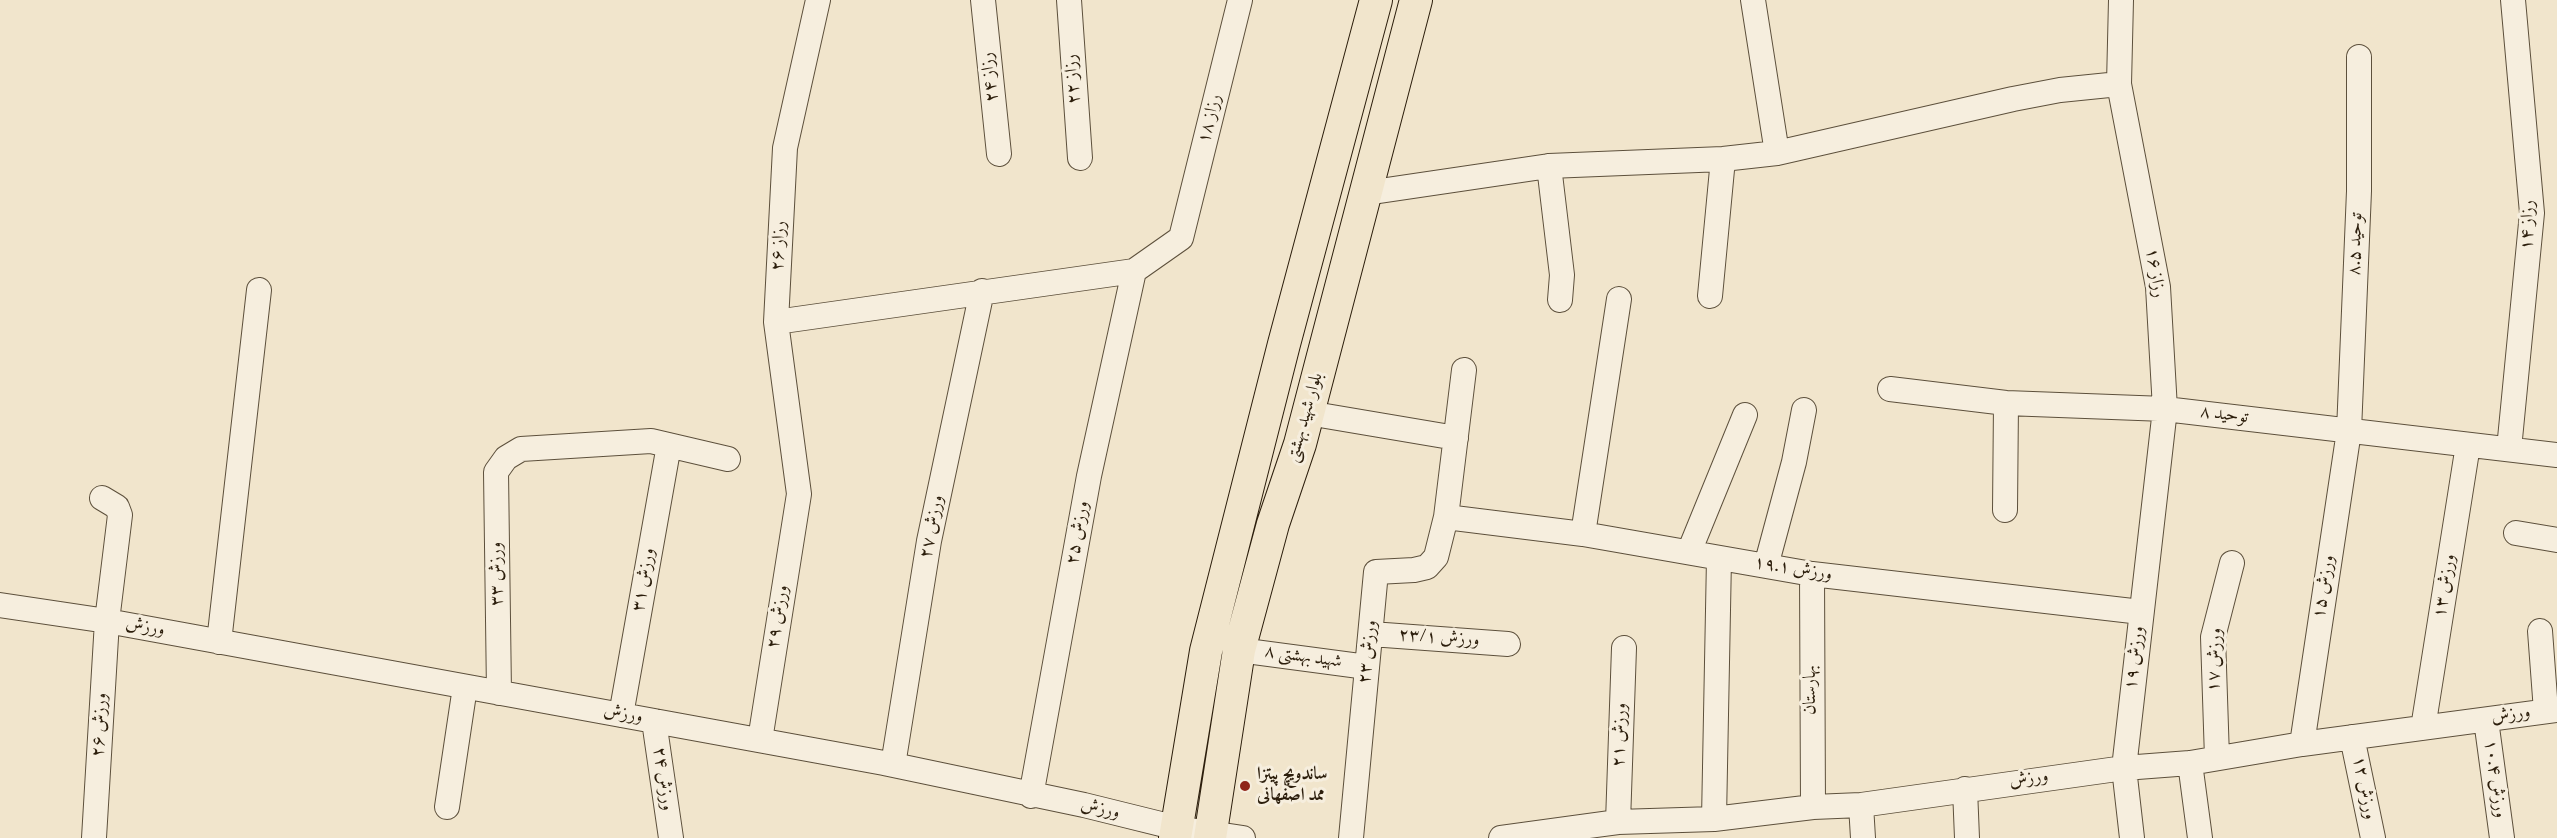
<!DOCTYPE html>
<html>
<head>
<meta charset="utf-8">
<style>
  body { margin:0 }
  canvas { display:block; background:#f1e5cc }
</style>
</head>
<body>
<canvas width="2557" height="838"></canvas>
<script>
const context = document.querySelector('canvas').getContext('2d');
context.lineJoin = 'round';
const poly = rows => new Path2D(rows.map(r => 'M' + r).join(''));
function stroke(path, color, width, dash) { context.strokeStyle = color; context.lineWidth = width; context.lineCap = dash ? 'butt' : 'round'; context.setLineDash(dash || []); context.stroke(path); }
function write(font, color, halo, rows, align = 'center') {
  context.font = font + ' Vollkorn,Amiri,serif'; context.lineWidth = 6; context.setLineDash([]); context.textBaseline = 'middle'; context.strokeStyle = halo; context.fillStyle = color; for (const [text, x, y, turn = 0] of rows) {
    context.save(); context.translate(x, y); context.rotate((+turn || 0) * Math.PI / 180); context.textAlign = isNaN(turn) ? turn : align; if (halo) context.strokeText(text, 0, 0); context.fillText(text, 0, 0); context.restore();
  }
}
const minor = poly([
  [983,0,999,154],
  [1069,0,1080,158],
  [1753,0,1777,153],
  [2121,0,2119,84,2158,287,2165,409,2124,768,2132,838],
  [1549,166,1562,275,1560,300],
  [1366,193,1549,166,1723,159,1777,153,2013,99,2060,90,2119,84],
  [1710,296,1723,159],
  [776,322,1134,271,1181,238,1240,0],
  [1890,389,2006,403,2165,409,2557,455],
  [1308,413,1456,438],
  [2509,449,2532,213,2513,0],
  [2005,510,2006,403],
  [1446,517,1583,534,1812,574,2141,612],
  [2516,533,2557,540],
  [1583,534,1619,299],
  [1689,552,1745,415],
  [1766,566,1794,462,1804,410],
  [1812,574,1813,807],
  [0,605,107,621,884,763,1084,805,1177,828,1243,838],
  [2540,631,2546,711],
  [1371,634,1508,644],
  [219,642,259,290],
  [1239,650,1367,667],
  [499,693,496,472,506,458,521,449,651,441,728,459],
  [621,715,669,445],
  [2486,720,2502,838],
  [654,721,671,838],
  [2423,728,2468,445],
  [2352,737,2373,838],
  [760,740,799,494,776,322,785,148,818,0],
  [2302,744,2349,431,2359,191,2359,57],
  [2217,758,2213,637,2232,563],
  [2190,763,2200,838],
  [893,765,929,541,982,291],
  [1965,789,1967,838],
  [1031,796,1089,476,1134,271],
  [1861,805,1863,838],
  [447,807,465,687],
  [1714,819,1719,558],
  [1618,822,1624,648],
  [94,838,107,621,120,515,117,507,102,498],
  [1351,838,1376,572,1414,570,1427,567,1436,557,1446,517,1464,370],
  [1501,838,1618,822,1714,819,1813,807,1861,805,2124,768,2190,763,2302,744,2557,710]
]);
const major = poly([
  [1175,838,1206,651,1284,344,1376,0],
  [1210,838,1239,650,1273,524,1300,444,1416,0]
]);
const markers = [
  [1245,786,6,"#8f2418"]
];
const streetNames = [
  ["رزاز ۲۴",991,77,-96],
  ["رزاز ۲۲",1074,79,-94],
  ["رزاز ۱۸",1211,119,-76],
  ["رزاز ۱۴",2529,225,-88],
  ["توحید ۸.۵",2357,244,-88],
  ["رزاز ۲۶",780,246,-87],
  ["رزاز ۱۶",2154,273,81],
  ["توحید ۸",2224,416,7],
  ["بلوار شهید بهشتی",1306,418,-74],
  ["ورزش ۲۷",933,527,-79],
  ["ورزش ۲۵",1079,533,-80],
  ["ورزش ۱۹.۱",1793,570,9],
  ["ورزش ۳۳",498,574,-91],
  ["ورزش ۳۱",645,580,-80],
  ["ورزش ۱۳",2446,586,-81],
  ["ورزش ۱۵",2325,587,-81],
  ["ورزش ۲۹",779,617,-81],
  ["ورزش",145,628,10],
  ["ورزش ۲۳/۱",1439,639,4],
  ["ورزش ۲۳",1369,652,-84],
  ["شهید بهشتی ۸",1303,658,8],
  ["ورزش ۱۹",2136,658,-83],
  ["ورزش ۱۷",2216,660,-88],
  ["بهارستان",1812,690,-90],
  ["ورزش",623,715,10],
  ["ورزش",2511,716,-8],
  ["ورزش ۲۶",101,725,-87],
  ["ورزش ۲۱",1621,735,-88],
  ["ورزش ۲۴",662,779,82],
  ["ورزش ۱۰.۴",2494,779,82],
  ["ورزش",2029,780,-8],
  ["ورزش ۱۲",2363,788,79],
  ["ورزش",1100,810,13]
];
const poiNames = [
  ["ساندویچ پیتزا",1257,776],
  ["ممد اصفهانی",1257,797]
];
stroke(minor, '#5d503c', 26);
stroke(major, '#2c1e0c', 34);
stroke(minor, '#f6eede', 24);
stroke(major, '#f1e5cc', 32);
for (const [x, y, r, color] of markers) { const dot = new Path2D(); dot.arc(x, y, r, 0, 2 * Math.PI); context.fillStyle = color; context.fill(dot); stroke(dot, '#f6eede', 2); }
write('18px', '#2c1e0c', '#f6eede', streetNames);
write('bold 18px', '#2c1e0c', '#f6eede', poiNames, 'left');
</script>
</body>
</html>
